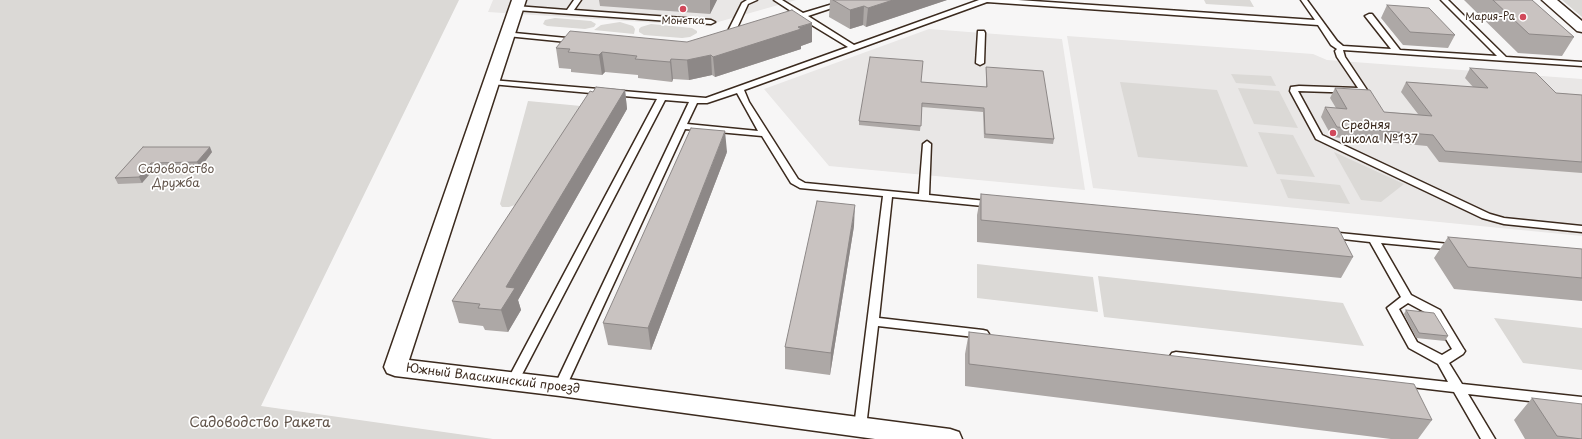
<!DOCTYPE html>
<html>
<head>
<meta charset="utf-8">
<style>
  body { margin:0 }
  canvas { display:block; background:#f7f6f6 }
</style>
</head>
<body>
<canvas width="1582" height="439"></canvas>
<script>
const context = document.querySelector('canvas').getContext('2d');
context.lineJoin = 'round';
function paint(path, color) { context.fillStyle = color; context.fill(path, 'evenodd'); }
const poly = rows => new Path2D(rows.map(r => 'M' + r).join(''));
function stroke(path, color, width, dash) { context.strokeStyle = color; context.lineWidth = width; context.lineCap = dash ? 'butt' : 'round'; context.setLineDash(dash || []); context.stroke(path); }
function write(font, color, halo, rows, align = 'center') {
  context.font = font + ' "Playpen Sans",sans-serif'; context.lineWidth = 3.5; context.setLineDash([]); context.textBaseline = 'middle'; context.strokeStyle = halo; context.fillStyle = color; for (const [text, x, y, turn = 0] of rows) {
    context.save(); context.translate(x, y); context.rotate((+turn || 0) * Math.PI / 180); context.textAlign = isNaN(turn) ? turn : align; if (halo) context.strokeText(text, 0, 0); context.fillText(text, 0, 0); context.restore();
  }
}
const built = poly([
  [493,0,796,0,704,26,488,12],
  [929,29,1062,39,1085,190,829,166,764,89],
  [1067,36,1313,54,1327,60,1582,79,1582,236,1093,188]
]);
const green = poly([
  [0,0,459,0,261,406,493,439,0,439],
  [1204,0,1250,0,1254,7,1206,4],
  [1562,0,1582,0,1582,17],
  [555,18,591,21,596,24,594,27,585,29,547,26,543,24,545,20],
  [620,22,633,26,635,29,634,34,594,30,601,25],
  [651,24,692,28,697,31,697,33,690,37,682,38,644,35,639,32,639,29,641,27],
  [1231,74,1271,76,1276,86,1236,83],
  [1120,82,1217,90,1248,167,1138,157],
  [1238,88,1279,91,1298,128,1254,124],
  [528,101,581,106,515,205,509,207,502,207,500,204],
  [1258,132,1293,135,1315,177,1277,174],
  [1334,152,1404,184,1381,202,1361,200],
  [1280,179,1340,185,1350,204,1288,198],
  [977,264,1093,277,1098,312,977,298],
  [1098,276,1343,303,1364,346,1104,317],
  [1494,318,1582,328,1582,370,1523,363]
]);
const lane = poly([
  [574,0,581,0,574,10,711,20,715,22,711,24,516,10,512,8,516,6,567,10,574,0],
  [747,0,757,0,748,4,732,39,728,41,725,41,724,39,742,3,747,0],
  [774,0,782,0,803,13,846,0,856,0,808,16,854,45,979,0,1018,0,1315,20,1301,0,1307,0,1337,41,1343,46,1391,49,1365,16,1369,14,1372,14,1400,50,1497,56,1441,0,1448,0,1506,57,1582,62,1582,66,1343,50,1345,57,1367,90,1366,92,1361,93,1298,91,1322,135,1490,214,1504,218,1582,226,1582,232,1504,224,1482,218,1316,139,1290,91,1291,87,1299,86,1358,88,1337,57,1335,51,1337,49,1331,45,1318,25,987,2,744,90,749,102,798,179,805,183,919,194,923,144,927,141,931,144,929,195,996,202,998,204,993,207,892,197,879,318,983,330,987,331,989,334,987,337,983,338,878,326,866,427,865,431,860,432,855,431,854,427,883,196,800,188,791,183,762,136,685,129,566,387,564,390,560,392,556,390,554,387,689,102,665,100,517,384,513,386,509,384,507,381,657,99,491,84,487,82,491,80,706,98,848,47,802,19,787,22,787,18,797,15,774,0],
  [737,93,758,131,687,124,697,103,707,103,737,93],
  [978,31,984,31,985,33,984,63,980,65,976,63,978,31],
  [504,32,577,39,581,41,577,43,507,36,503,34,504,32],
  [1329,232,1459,245,1460,247,1459,249,1455,250,1381,243,1411,295,1440,310,1463,348,1465,351,1463,354,1449,363,1462,384,1582,397,1582,407,1468,394,1495,439,1481,439,1454,392,1172,359,1170,356,1172,353,1176,352,1448,382,1438,364,1409,348,1387,308,1401,297,1370,242,1325,237,1324,235,1325,233,1329,232],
  [1408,303,1432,316,1452,349,1442,355,1417,342,1399,309,1408,303]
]);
const street = poly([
  [512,0,526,0,409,360,560,378,950,429,959,432,962,439,875,439,560,396,395,376,387,373,384,367,512,0],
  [1542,0,1557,0,1582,21,1582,32,1577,31,1542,0]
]);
const wall = poly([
  [599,0,717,0,710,14,600,6],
  [830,0,947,0,866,27,863,25,850,29,829,17],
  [1464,0,1532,0,1574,37,1562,56,1518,53],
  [1387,5,1455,35,1448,48,1403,45,1381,18],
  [812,23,812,42,801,46,801,49,715,77,712,75,689,80,673,79,672,82,638,78,638,75,605,72,602,75,571,72,571,69,559,68,556,48,687,42],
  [986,67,1054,139,1053,144,984,138,983,112,922,107,920,131,859,125,859,121,921,82,986,87],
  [1470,68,1556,93,1582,95,1582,173,1439,162,1427,146,1332,137,1321,117,1325,107,1336,108,1330,98,1335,88,1384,112,1418,114,1401,92,1406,82,1473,87,1465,78],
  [625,90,627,109,518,300,521,310,508,332,485,330,483,326,459,323,452,301],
  [143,147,212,152,200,168,154,169,142,183,118,184,115,178],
  [727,152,651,350,608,345,603,323],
  [981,194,1353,257,1341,278,977,242,977,215],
  [854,226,830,375,785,369,785,347],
  [1448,237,1582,249,1582,301,1454,289,1434,258],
  [1406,310,1448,336,1445,341,1416,338,1404,314],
  [969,332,1432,420,1418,439,1391,439,965,386,965,354],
  [1532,398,1582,439,1525,439,1514,420]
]);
const shadedWall = poly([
  [710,0,717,0,710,14],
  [893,0,947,0,866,27,868,8],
  [864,6,863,25,850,29,850,10],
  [812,23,812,42,801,46,801,49,715,77,713,57],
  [602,52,605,72,602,75,599,55],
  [711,55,712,75,689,80,687,60],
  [671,59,673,79,672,82,670,62],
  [625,90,627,109,518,300,521,310,508,332,501,310,506,287],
  [725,131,727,152,651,350,648,328],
  [210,147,212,152,200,168,197,162],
  [151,163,154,169,142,183,139,177],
  [855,205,854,226,830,375,831,353]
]);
const building = poly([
  [833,0,893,0,868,8,864,6,850,10,833,0],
  [1493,0,1532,0,1574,37,1529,34,1493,0],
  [1387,5,1429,8,1455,35,1410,32,1387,5],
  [792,10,812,23,798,27,801,29,713,57,711,55,687,60,671,59,670,62,635,59,637,56,602,52,599,55,568,52,570,49,556,48,570,31,687,42,792,10],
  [870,57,923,61,921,82,987,87,986,67,1043,71,1054,139,985,134,984,108,922,103,921,126,859,121,870,57],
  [1470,68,1536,73,1556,93,1582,95,1582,162,1445,151,1433,135,1337,127,1325,107,1347,109,1335,88,1370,90,1384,112,1432,116,1406,82,1488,88,1470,68],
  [596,87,625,90,506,287,515,288,501,310,478,308,480,304,452,301,590,91,593,92,596,87],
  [691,128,725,131,648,328,603,323,691,128],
  [143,147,210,147,197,162,151,163,139,177,115,178,143,147],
  [981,194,1338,228,1353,257,981,220,981,194],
  [817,201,855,205,831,353,785,347,817,201],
  [1448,237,1582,249,1582,278,1468,267,1448,237],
  [1406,310,1434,313,1448,336,1419,333,1406,310],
  [969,332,1414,384,1432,420,969,364,969,332],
  [1532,398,1582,404,1582,439,1557,436,1532,398]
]);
const markers = [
  [683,9,4,"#d1495b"],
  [1523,17,4,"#d1495b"],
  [1333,133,4,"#d1495b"]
];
const farPoinames = [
  ["Мария-Ра",1515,17],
  ["Монетка",683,21,"center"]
];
const poiNames = [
  ["Средняя",1341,126],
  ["школа №137",1341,140]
];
const parkNames = [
  ["Садоводство",176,170],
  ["Дружба",176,184]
];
const streetNames = [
  ["Южный Власихинский проезд",493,379,7]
];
const nearParknames = [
  ["Садоводство Ракета",260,423]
];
paint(built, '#e9e7e6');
paint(green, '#dbd9d6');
stroke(lane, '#3b2a1e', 3);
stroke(street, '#3b2a1e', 3);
paint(lane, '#fff');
paint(street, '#fff');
paint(wall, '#ada8a6');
paint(shadedWall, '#8d8887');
paint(building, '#c9c3c1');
stroke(building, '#8d8887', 1);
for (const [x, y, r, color] of markers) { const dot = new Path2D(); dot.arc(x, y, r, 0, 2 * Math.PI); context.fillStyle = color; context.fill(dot); stroke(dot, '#fff', 1.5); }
write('10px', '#3b2a1e', '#fff', farPoinames, 'right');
write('12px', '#3b2a1e', '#fff', poiNames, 'left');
write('12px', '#63564c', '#fff', parkNames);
write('12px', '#3b2a1e', '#fff', streetNames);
write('14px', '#63564c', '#fff', nearParknames);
</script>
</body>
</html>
